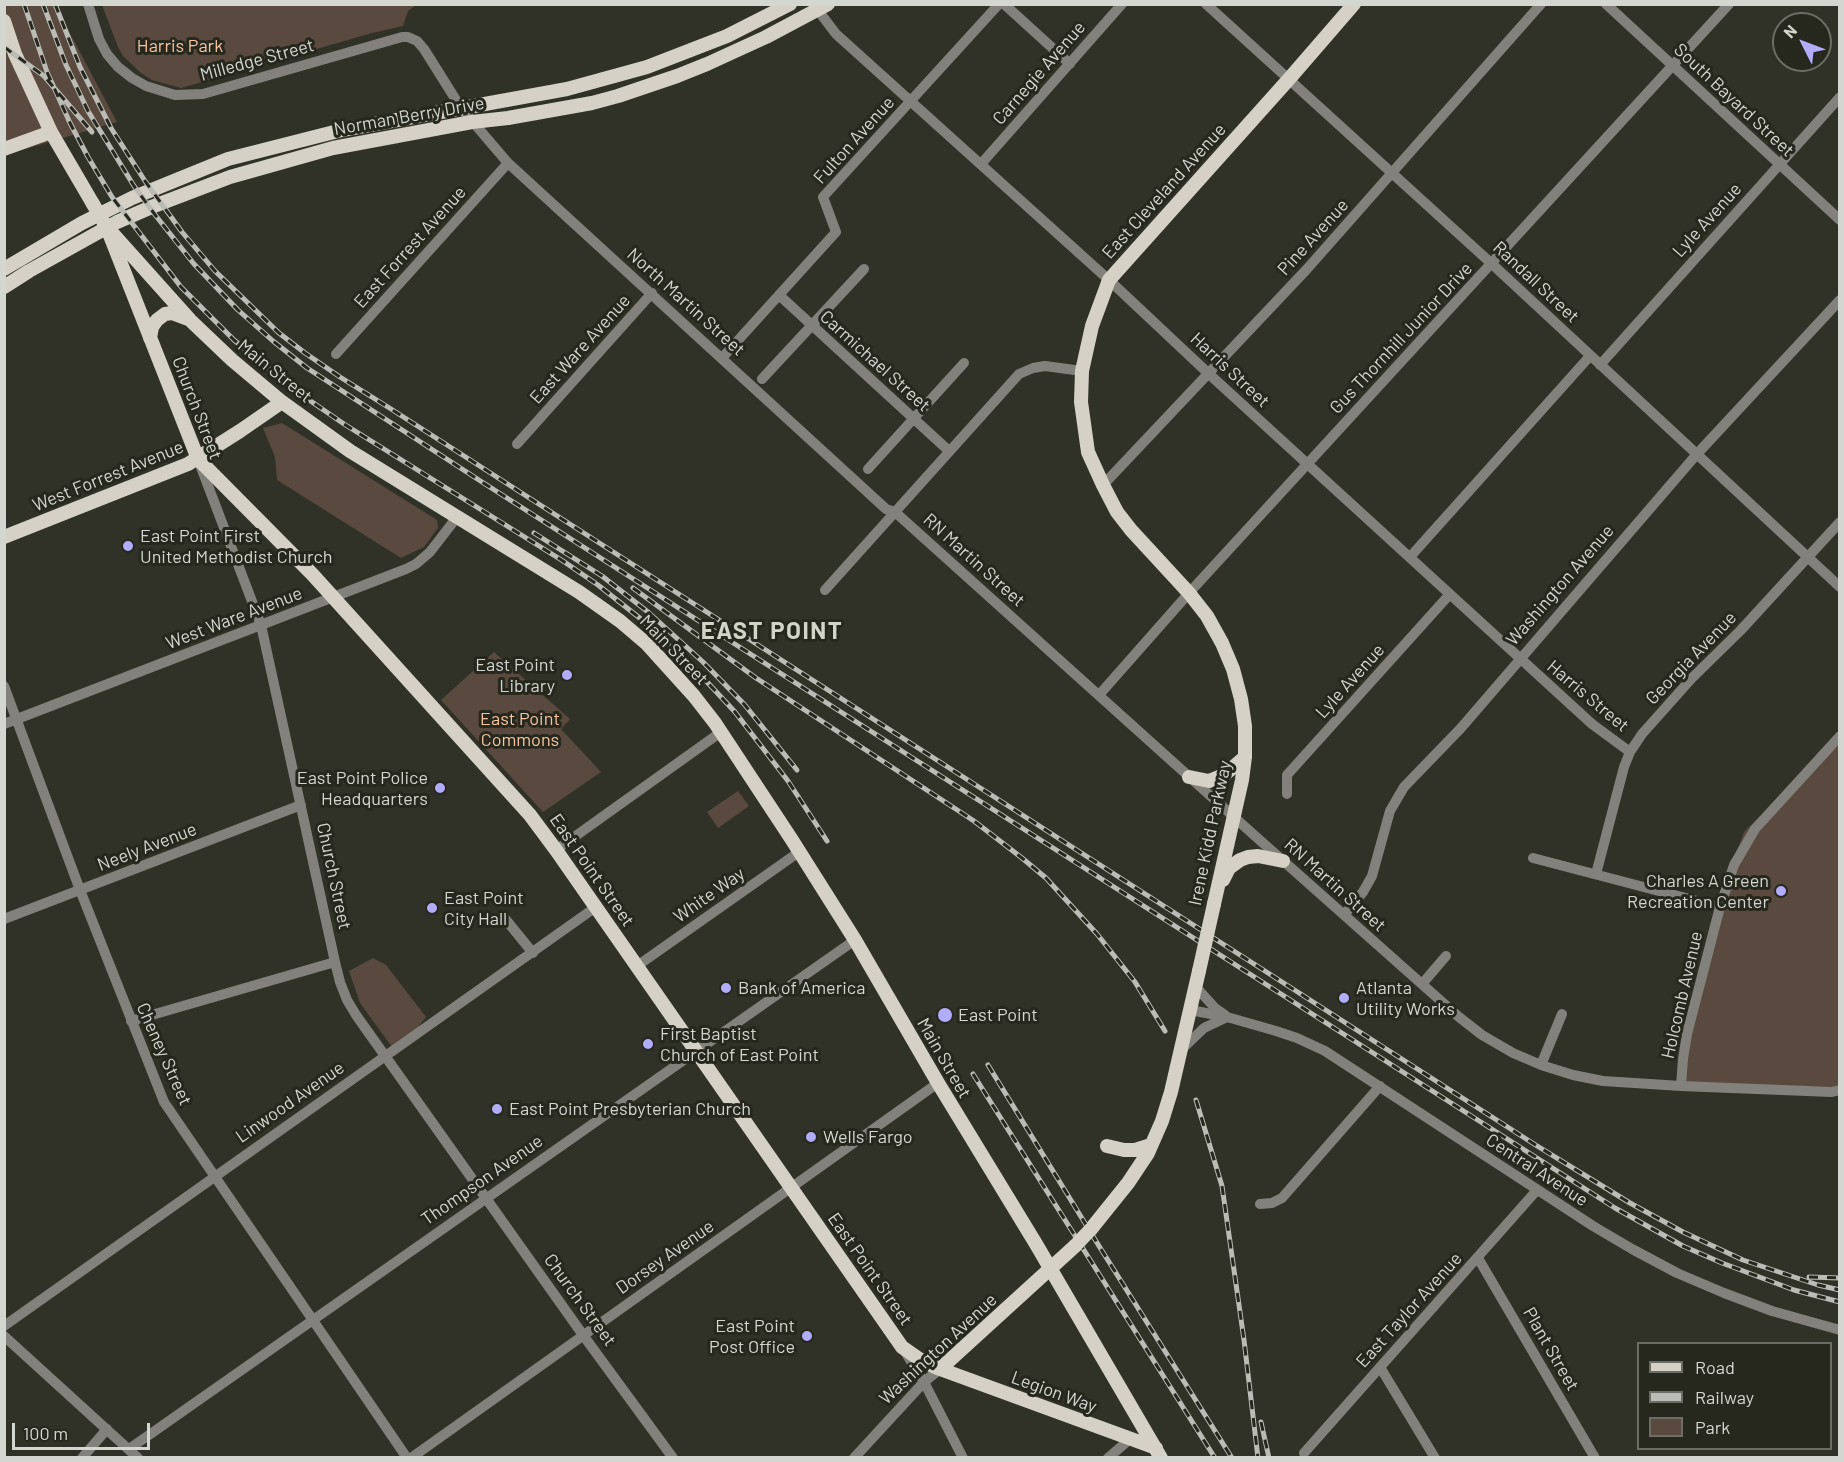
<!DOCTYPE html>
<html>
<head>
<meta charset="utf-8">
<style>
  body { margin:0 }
  #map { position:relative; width:1844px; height:1462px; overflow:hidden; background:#303228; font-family:Barlow,sans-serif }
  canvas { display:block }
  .frame { position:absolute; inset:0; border:6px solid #d4d6d0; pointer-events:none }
  .legend { position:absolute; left:1637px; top:1342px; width:195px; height:108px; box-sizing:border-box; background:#26281e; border:2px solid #6c6e65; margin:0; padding:8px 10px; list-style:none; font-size:18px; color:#d4d6d0 }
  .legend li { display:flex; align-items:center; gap:12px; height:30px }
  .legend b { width:30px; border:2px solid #6c6e65 }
  .north { position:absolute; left:1772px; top:12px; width:60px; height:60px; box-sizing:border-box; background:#26281e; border:2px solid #6c6e65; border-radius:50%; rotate:312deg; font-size:16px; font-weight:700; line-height:24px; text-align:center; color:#d4d6d0 }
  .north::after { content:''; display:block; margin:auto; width:21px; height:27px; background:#b1adfa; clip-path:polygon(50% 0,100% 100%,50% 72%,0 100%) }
  .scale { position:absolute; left:12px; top:1423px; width:138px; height:27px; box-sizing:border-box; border:3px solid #d4d6d0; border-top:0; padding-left:8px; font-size:18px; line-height:21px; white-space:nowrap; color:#d4d6d0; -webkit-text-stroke:4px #26281e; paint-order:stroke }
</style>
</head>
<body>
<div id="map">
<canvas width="1844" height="1462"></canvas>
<div class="frame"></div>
<ul class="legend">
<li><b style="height:8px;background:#d6d1c6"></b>Road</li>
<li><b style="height:8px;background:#babcb5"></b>Railway</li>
<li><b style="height:16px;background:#5a493f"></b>Park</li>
</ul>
<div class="north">N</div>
<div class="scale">100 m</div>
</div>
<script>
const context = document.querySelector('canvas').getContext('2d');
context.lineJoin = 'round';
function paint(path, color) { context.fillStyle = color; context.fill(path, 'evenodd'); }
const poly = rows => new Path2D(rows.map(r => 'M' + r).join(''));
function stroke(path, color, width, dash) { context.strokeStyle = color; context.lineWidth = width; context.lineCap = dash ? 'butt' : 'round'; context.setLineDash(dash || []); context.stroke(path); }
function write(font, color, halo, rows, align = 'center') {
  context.font = font + ' Barlow,sans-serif'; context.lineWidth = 6; context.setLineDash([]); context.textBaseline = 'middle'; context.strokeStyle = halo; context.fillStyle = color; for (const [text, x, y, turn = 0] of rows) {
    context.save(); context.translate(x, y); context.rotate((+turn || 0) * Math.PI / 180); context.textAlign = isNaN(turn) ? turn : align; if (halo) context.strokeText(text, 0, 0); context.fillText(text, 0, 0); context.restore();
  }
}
const green = poly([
  [5,5,55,5,117,122,5,155],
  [102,5,102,4,416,5,408,11,403,26,372,33,181,88,152,80,141,73,123,56,118,47],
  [282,423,437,520,438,528,424,547,401,558,277,480,275,457,263,428],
  [494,652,570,719,561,729,601,772,543,812,441,700],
  [1839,736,1839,1096,1677,1089,1710,924,1744,832],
  [738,791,749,806,718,828,707,812],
  [373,958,386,965,426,1017,415,1031,392,1047,360,1003,349,971]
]);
const minor = poly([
  [88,4,99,39,107,54,118,67,132,78,146,86,175,95,203,94,402,37,408,37,417,41,424,49,461,108,508,163,886,509,895,512,1254,835,1459,1017,1482,1035,1513,1053,1541,1065,1573,1075,1603,1081,1681,1086,1832,1092,1840,1090],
  [1004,4,1070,64],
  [1206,4,1492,264,1840,587],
  [1606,4,1840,220],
  [814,5,836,34,1109,280,1209,374,1592,724,1630,752],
  [981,164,1122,4],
  [779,295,949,451],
  [336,354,508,163],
  [722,358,836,232,823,197,999,4],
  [1600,365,1840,97],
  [762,379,864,269],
  [517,444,652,293],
  [199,462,261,625,335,962,340,982,347,1000,356,1015,583,1335,673,1458],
  [868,469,964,363],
  [1103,485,1307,269,1541,4],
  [1410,557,1590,356],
  [825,590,1019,374,1033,368,1045,366,1082,371],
  [4,686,80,890,164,1102,407,1458],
  [1099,695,1189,593,1729,4],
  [4,724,406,569,416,564,430,552,457,517],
  [1287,794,1287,775,1450,594],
  [556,850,721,732],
  [1533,858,1720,907],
  [1596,874,1624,767,1630,752,1642,734,1692,678,1740,631,1840,522],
  [502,915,533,953],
  [1344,915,1363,892,1372,876,1390,811,1404,787,1461,728,1697,454,1840,300],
  [4,919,301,805],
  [637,966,799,852],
  [1422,984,1446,956],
  [1195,986,1215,1008,1225,1015],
  [1190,1010,1227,1017,1276,1031,1297,1038,1325,1051,1593,1226,1632,1249,1677,1273,1724,1293,1772,1311,1840,1330],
  [131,1021,335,962],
  [1181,1050,1204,1028,1227,1017],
  [1541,1065,1562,1014],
  [1681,1086,1683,1059,1687,1034,1720,907,1734,865,1755,829,1840,736],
  [1260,1204,1272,1203,1282,1198,1380,1086],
  [1478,1258,1595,1458],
  [4,1326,596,907],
  [4,1336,138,1458],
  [904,1350,924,1382,963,1458],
  [1380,1367,1435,1458],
  [129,1449,855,940],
  [1304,1453,1537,1190],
  [82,1458,107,1429],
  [411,1458,938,1083],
  [854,1458,924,1382,940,1369],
  [1108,1458,1130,1439]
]);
const major = poly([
  [4,21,15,54,51,132,93,204],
  [4,149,51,132],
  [107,228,198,459,313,575,530,815,556,850,902,1347,922,1361,940,1369,1156,1448],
  [113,234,190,320,232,360,282,402,350,451,579,592,620,621,647,644,694,696,715,723,792,840,855,940,938,1083,1036,1244,1161,1458],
  [4,269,82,223,132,198,228,159,342,130,567,89,647,67,727,36,790,4],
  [4,287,29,271,117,222,154,206,230,177,333,148,472,122,508,118,592,103,618,96,677,76,707,64,766,37,828,4],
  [150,338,152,327,157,320,165,314,172,313,188,319],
  [4,537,188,464,240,431,282,402],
  [1189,777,1209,781,1224,775,1245,757],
  [1223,880,1229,868,1240,860,1248,857,1258,856,1283,861],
  [1214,904,1242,780,1245,757,1245,726,1241,699,1233,669,1222,643,1207,616,1189,593,1131,530,1117,512,1103,485,1088,452,1081,402,1082,371,1092,326,1109,280,1289,79,1354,4],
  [1107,1146,1124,1150,1135,1150,1151,1145],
  [1091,1229,1128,1183,1148,1153,1162,1121,1171,1092,1199,971],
  [940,1369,1075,1246]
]);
const rail = poly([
  [24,4,47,72,70,123,88,157,112,197,181,287,234,340,296,391,344,424,563,561,598,585,641,619,695,669,735,712,788,781,827,841],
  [43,4,66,65,88,111,134,186,156,216,194,264,238,310,273,341,307,368,482,482,1615,1208,1683,1246,1722,1263,1794,1290,1840,1302],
  [55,4,80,67,111,128,145,181,182,232,215,271,279,333,305,353,340,377,391,409,1534,1144,1630,1203,1683,1232,1743,1260,1818,1285,1840,1290],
  [4,47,44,76,92,132],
  [534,533,602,576,648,612,703,662,744,704,797,770],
  [633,588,756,678,974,821,1022,858,1046,878,1097,934,1135,982,1165,1031],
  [988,1065,1099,1246,1232,1458],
  [973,1074,1215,1458],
  [1196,1100,1222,1186,1244,1340,1258,1458],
  [1809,1277,1840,1278],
  [1261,1422,1269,1458]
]);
const majorBridge = poly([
  [93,204,107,228],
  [1199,971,1214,904],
  [1075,1246,1091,1229]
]);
const markers = [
  [128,546,6,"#b1adfa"],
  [567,675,6,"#b1adfa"],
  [440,788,6,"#b1adfa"],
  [1781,891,6,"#b1adfa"],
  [432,908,6,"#b1adfa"],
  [726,988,6,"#b1adfa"],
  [1344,998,6,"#b1adfa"],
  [945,1015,8,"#b1adfa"],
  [648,1044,6,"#b1adfa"],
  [497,1109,6,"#b1adfa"],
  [811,1137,6,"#b1adfa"],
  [807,1336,6,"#b1adfa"]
];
const parkNames = [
  ["Harris Park",180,46],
  ["East Point",520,719],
  ["Commons",520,740]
];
const streetNames = [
  ["Milledge Street",257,60,-15],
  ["Carnegie Avenue",1039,73,-49],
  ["South Bayard Street",1734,100,43],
  ["Norman Berry Drive",409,116,-10],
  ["Fulton Avenue",854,140,-48],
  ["East Cleveland Avenue",1164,191,-48],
  ["Lyle Avenue",1707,220,-48],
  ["Pine Avenue",1313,237,-48],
  ["East Forrest Avenue",410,247,-48],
  ["Randall Street",1536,282,43],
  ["North Martin Street",686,302,42],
  ["Gus Thornhill Junior Drive",1401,338,-47],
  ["East Ware Avenue",580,349,-48],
  ["Carmichael Street",875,361,42],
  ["Harris Street",1230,370,43],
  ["Main Street",275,371,39],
  ["Church Street",197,408,69],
  ["West Forrest Avenue",108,476,-22],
  ["RN Martin Street",974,560,42],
  ["Washington Avenue",1560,585,-49],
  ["West Ware Avenue",234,618,-21],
  ["Main Street",674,650,46],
  ["Georgia Avenue",1691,658,-46],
  ["Lyle Avenue",1350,681,-48],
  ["Harris Street",1588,696,40],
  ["Irene Kidd Parkway",1210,833,-78],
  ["Neely Avenue",147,847,-21],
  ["East Point Street",592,870,55],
  ["Church Street",334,876,78],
  ["RN Martin Street",1335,885,42],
  ["White Way",709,895,-35],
  ["Holcomb Avenue",1682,995,-77],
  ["Cheney Street",164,1054,66],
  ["Main Street",944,1058,60],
  ["Linwood Avenue",290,1102,-35],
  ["Central Avenue",1537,1170,33],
  ["Thompson Avenue",482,1180,-35],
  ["Dorsey Avenue",665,1257,-35],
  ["East Point Street",870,1269,55],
  ["Church Street",580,1300,54],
  ["East Taylor Avenue",1409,1310,-48],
  ["Washington Avenue",938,1349,-43],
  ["Plant Street",1551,1349,60],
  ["Legion Way",1054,1392,20]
];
const poiNames = [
  ["East Point First",140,536],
  ["United Methodist Church",140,557],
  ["East Point",555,665,"right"],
  ["Library",555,686,"right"],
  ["East Point Police",428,778,"right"],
  ["Headquarters",428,799,"right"],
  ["Charles A Green",1769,881,"right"],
  ["Recreation Center",1769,902,"right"],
  ["East Point",444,898],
  ["City Hall",444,919],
  ["Bank of America",738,988],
  ["Atlanta",1356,988],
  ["Utility Works",1356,1009],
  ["East Point",958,1015],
  ["First Baptist",660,1034],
  ["Church of East Point",660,1055],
  ["East Point Presbyterian Church",509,1109],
  ["Wells Fargo",823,1137],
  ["East Point",795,1326,"right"],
  ["Post Office",795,1347,"right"]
];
const districtNames = [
  ["EAST POINT",772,631]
];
paint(green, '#5a493f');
stroke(minor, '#83817c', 10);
stroke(major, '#d6d1c6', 14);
stroke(rail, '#babcb5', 5);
stroke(rail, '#26281e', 3, [9]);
stroke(majorBridge, '#d6d1c6', 14);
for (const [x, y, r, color] of markers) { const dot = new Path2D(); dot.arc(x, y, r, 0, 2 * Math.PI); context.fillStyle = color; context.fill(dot); stroke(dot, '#26281e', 2); }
write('18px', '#f9c4a1', '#26281e', parkNames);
write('18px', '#d4d6d0', '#26281e', streetNames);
write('18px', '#d4d6d0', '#26281e', poiNames, 'left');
context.letterSpacing = '1.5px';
write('bold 24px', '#d1d5c8', '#26281e', districtNames);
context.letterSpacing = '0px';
</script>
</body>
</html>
